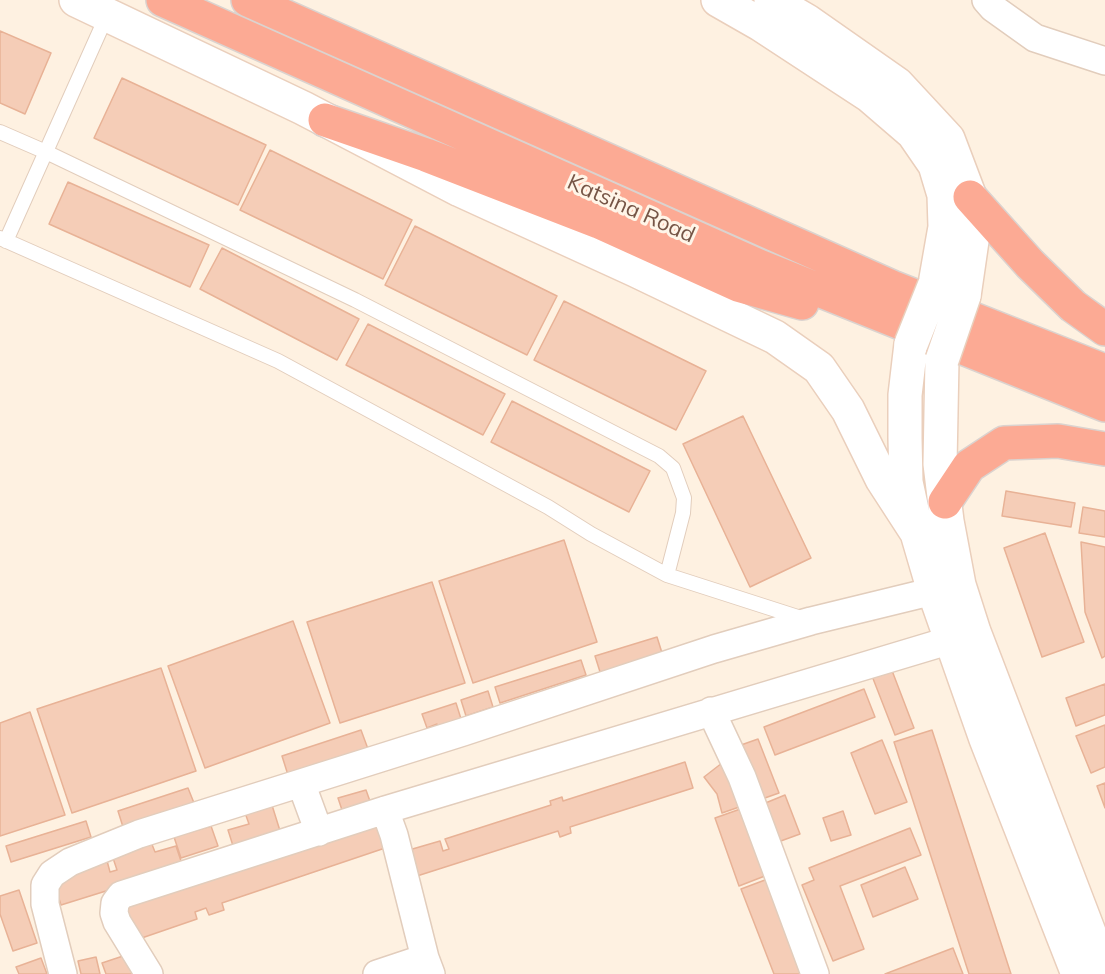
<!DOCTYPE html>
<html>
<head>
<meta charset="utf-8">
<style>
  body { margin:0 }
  canvas { display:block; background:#fef1e1 }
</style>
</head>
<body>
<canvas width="1105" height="974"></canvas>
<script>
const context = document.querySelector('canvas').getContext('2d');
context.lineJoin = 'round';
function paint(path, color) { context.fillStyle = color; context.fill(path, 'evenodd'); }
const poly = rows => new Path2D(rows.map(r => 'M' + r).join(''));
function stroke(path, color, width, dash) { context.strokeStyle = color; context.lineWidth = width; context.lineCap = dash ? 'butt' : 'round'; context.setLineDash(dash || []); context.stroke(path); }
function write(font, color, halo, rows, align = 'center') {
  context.font = font + ' Mulish,sans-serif'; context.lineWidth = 6; context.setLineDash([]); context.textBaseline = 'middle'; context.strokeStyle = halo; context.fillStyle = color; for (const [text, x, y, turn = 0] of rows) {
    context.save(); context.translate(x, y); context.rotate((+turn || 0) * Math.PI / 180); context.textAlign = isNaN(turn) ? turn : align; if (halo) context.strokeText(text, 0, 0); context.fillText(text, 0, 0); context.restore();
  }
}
const building = poly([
  [0,31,51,53,25,114,0,103,0,31],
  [122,78,266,145,238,205,94,138,122,78],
  [270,150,412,220,383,279,240,210,270,150],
  [68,182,209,245,190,287,49,224,68,182],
  [415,226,557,296,527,355,385,285,415,226],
  [222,248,359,319,337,360,200,289,222,248],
  [564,301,706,371,676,430,534,360,564,301],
  [368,324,505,394,483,435,346,365,368,324],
  [512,401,650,471,629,512,491,442,512,401],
  [743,416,811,558,750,587,683,444,743,416],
  [1006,491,1075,503,1071,527,1002,516,1006,491],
  [1083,507,1105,511,1105,537,1079,533,1083,507],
  [1045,533,1084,642,1042,657,1004,548,1045,533],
  [564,540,597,642,473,683,439,581,564,540],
  [1081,542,1105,547,1105,656,1102,658,1085,612,1081,542],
  [432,582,465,683,340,723,307,622,432,582],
  [293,621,330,723,205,768,168,666,293,621],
  [657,637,663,656,601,675,595,656,657,637],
  [581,660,586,675,500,703,495,687,581,660],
  [161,668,196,771,72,813,37,709,161,668],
  [891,668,914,728,895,735,872,676,891,668],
  [1105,684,1105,715,1076,726,1066,698,1105,684],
  [864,689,875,717,775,755,764,727,864,689],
  [488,691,493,707,466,716,461,700,488,691],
  [456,703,462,722,438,730,437,724,427,728,422,714,456,703],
  [30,712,65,815,0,836,0,723,30,712],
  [1105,725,1105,767,1091,773,1076,736,1105,725],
  [361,730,368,749,288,775,282,756,361,730],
  [932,730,1011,974,969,974,894,742,932,730],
  [758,739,779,793,762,799,741,745,758,739],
  [882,740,907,802,875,814,851,753,882,740],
  [685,762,693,788,570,827,571,833,560,837,558,831,417,876,409,850,440,841,443,851,449,849,445,839,551,805,550,801,562,797,563,801,685,762],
  [722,763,745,805,722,813,717,794,704,777,722,763],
  [1105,783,1105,808,1097,786,1105,783],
  [188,788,194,803,123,827,118,811,188,788],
  [366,790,371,804,343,813,338,798,366,790],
  [785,795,800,834,778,842,763,804,785,795],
  [271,802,281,834,234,849,228,830,249,824,244,810,271,802],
  [746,807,770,874,739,886,715,818,746,807],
  [843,811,851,835,831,841,823,818,843,811],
  [384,818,394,845,222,903,224,910,209,915,206,908,195,912,197,919,133,941,122,907,384,818],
  [86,821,91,837,11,862,6,846,86,821],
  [211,826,218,846,181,858,174,837,211,826],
  [910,828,921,855,840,886,864,949,833,961,802,885,814,880,809,868,910,828],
  [151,842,155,852,176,846,183,867,61,905,54,883,106,857,110,872,117,870,112,855,151,842],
  [905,867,918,899,873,917,861,885,905,867],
  [773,877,803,974,774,974,741,889,773,877],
  [19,890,37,943,13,951,0,914,0,896,19,890],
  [953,948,963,974,885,974,953,948],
  [126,955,133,974,106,974,102,963,126,955],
  [96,957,100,974,81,974,78,961,96,957],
  [41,958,47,974,19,974,16,967,41,958]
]);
const lane = poly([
  [0,132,46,152,355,300,659,456,673,468,684,498,683,513,667,575],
  [0,238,278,361,548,507,591,534,667,575,804,619],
  [6,241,107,15]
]);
const street = poly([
  [986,0,993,8,1035,38,1105,61],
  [711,711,742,777,815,974],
  [301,783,319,832],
  [385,810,394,835,425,958,431,974],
  [63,974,45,904,45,885,52,874,70,862,139,834,463,732,714,649,811,621,934,591],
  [149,974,117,922,114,913,115,903,121,895,385,810,951,640],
  [377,974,425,958]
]);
const secondary = poly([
  [76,0,303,108,460,190,635,270,775,337,819,368,848,410,882,479,917,533],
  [718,0,760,24,870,96,913,133,935,165,944,195,945,227,935,284],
  [771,0,807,21,897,84,948,139,970,197,974,227,964,296],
  [911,344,905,395,905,438,906,482,917,533,934,591,986,739,1078,974],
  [942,360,940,464,947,521,959,585,974,632,1105,974]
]);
const highway = poly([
  [163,0,759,266,1105,405],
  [248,0,892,287,1105,371],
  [325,120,426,155,599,222,738,285,802,303],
  [970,197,1030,264,1073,306,1105,329],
  [945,502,969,466,1004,443,1058,441,1105,449]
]);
const secondaryBridge = poly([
  [911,344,935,284],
  [942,360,964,296]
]);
const streetNames = [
  ["Katsina Road",631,209,24]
];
paint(building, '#f5cdb7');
stroke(building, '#e8b296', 1.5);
stroke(lane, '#e2cdbc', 16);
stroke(street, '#e2cdbc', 30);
stroke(secondary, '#eacfbc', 36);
stroke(highway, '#dbd3cf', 36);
stroke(lane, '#fff', 14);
stroke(street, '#fff', 27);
stroke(secondary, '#fff', 33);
stroke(highway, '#fcaa94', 33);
stroke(secondaryBridge, '#eacfbc', 36, []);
stroke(secondaryBridge, '#fff', 33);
write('22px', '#765546', '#fff5e8', streetNames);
</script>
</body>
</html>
